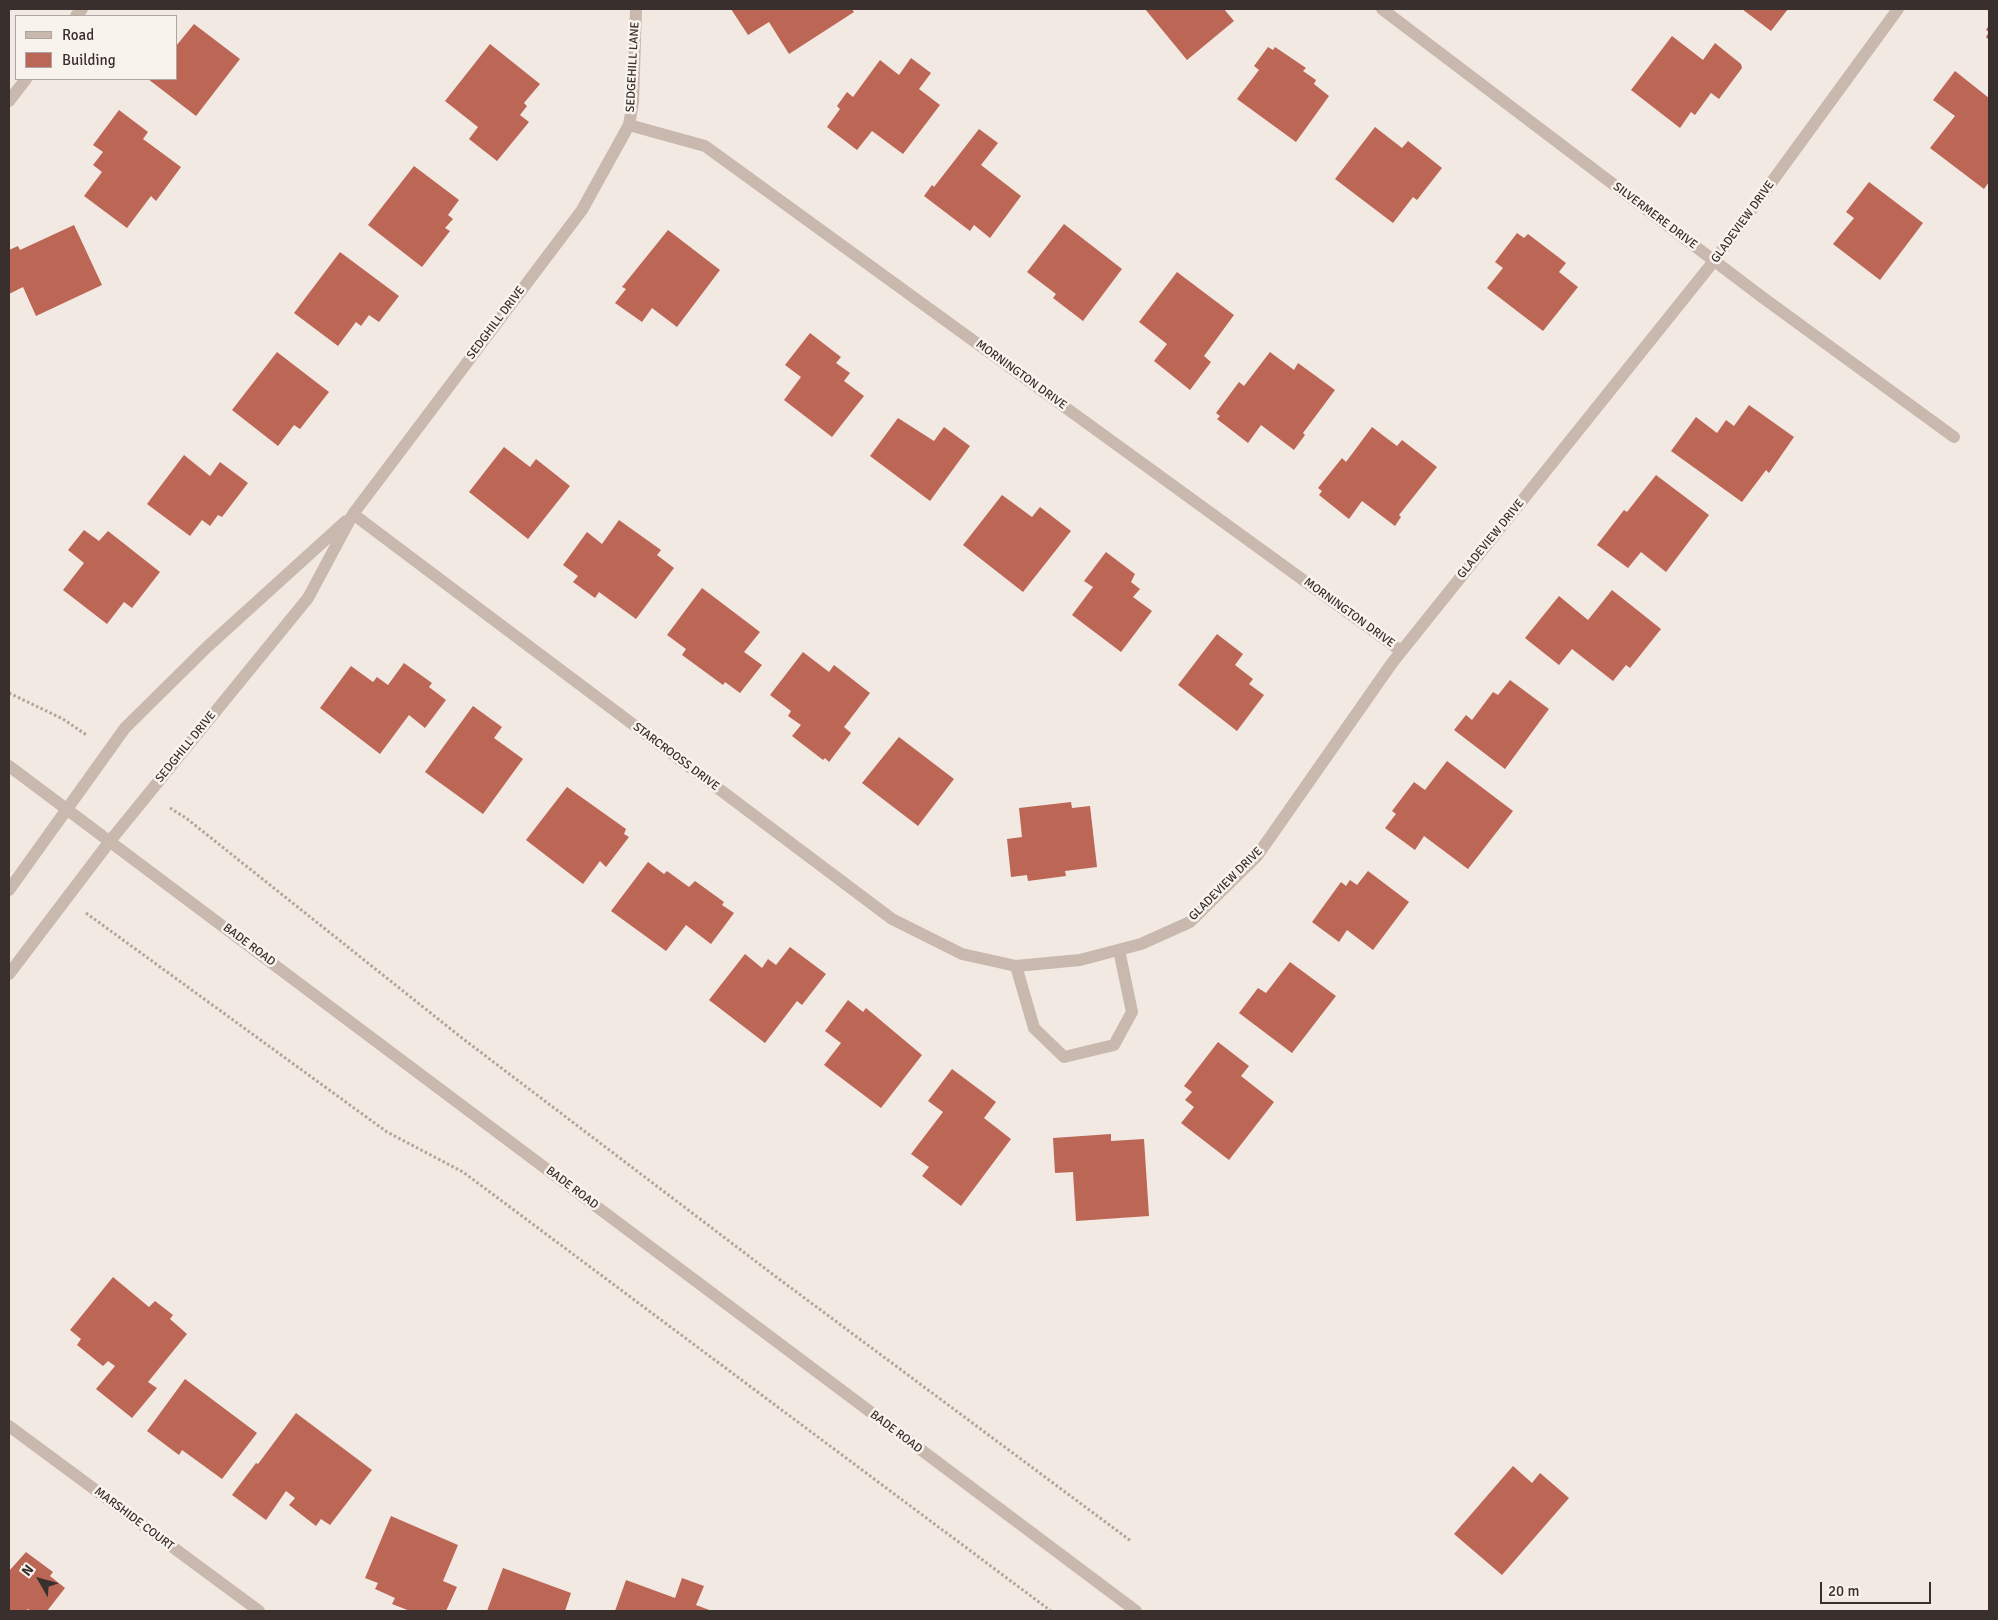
<!DOCTYPE html>
<html>
<head>
<meta charset="utf-8">
<style>
  body { margin:0 }
  #map { position:relative; width:1998px; height:1620px; overflow:hidden; background:#f2e9e2; font-family:Signika,sans-serif }
  canvas { display:block }
  .frame { position:absolute; inset:0; border:10px solid #392f2c; pointer-events:none }
  .legend { position:absolute; left:15px; top:15px; width:162px; height:65px; box-sizing:border-box; background:#f9f3ee; border:1px solid #aca5a0; margin:0; padding:6px 9px; list-style:none; font-size:15px; color:#392f2c }
  .legend li { display:flex; align-items:center; gap:10px; height:25px }
  .legend b { width:25px; border:1px solid #aca5a0 }
  .north { position:absolute; left:15px; top:1555px; width:50px; height:50px; -webkit-text-stroke:4px #f9f3ee; paint-order:stroke; rotate:308deg; font-size:14px; font-weight:700; line-height:20px; text-align:center; color:#392f2c }
  .north::after { content:''; display:block; margin:auto; width:18px; height:22px; background:#392f2c; clip-path:polygon(50% 0,100% 100%,50% 72%,0 100%) }
  .scale { position:absolute; left:1820px; top:1582px; width:111px; height:22px; box-sizing:border-box; border:2px solid #392f2c; border-top:0; padding-left:6px; font-size:15px; line-height:18px; white-space:nowrap; color:#392f2c; -webkit-text-stroke:4px #f9f3ee; paint-order:stroke }
</style>
</head>
<body>
<div id="map">
<canvas width="1998" height="1620"></canvas>
<div class="frame"></div>
<ul class="legend">
<li><b style="height:6px;background:#c9b8ae"></b>Road</li>
<li><b style="height:14px;background:#bc6656"></b>Building</li>
</ul>
<div class="north">N</div>
<div class="scale">20 m</div>
</div>
<script>
const context = document.querySelector('canvas').getContext('2d');
context.lineJoin = 'round';
function paint(path, color) { context.fillStyle = color; context.fill(path, 'evenodd'); }
const poly = rows => new Path2D(rows.map(r => 'M' + r).join(''));
function stroke(path, color, width, dash) { context.strokeStyle = color; context.lineWidth = width; context.lineCap = dash ? 'butt' : 'round'; context.setLineDash(dash || []); context.stroke(path); }
function write(font, color, halo, rows, align = 'center') {
  context.font = font + ' Signika,sans-serif'; context.lineWidth = 5; context.setLineDash([]); context.textBaseline = 'middle'; context.strokeStyle = halo; context.fillStyle = color; for (const [text, x, y, turn = 0] of rows) {
    context.save(); context.translate(x, y); context.rotate((+turn || 0) * Math.PI / 180); context.textAlign = isNaN(turn) ? turn : align; if (halo) context.strokeText(text, 0, 0); context.fillText(text, 0, 0); context.restore();
  }
}
const building = poly([
  [731,9,852,9,854,12,789,54,769,22,748,35],
  [1145,9,1224,9,1234,21,1187,60],
  [1742,9,1788,9,1771,31],
  [194,24,240,59,196,116,148,79,176,79,176,46],
  [1989,25,1989,40,1986,37,1989,32,1986,30],
  [1672,36,1703,60,1715,43,1741,64,1742,68,1719,99,1711,93,1695,115,1691,112,1680,128,1631,90],
  [490,44,540,84,524,103,527,106,520,115,529,122,497,161,469,139,478,127,445,101],
  [1268,47,1273,50,1275,47,1306,68,1303,71,1316,80,1314,84,1329,96,1296,142,1237,99,1259,70,1254,66],
  [911,58,931,73,919,89,940,105,903,154,872,131,857,150,827,127,840,109,837,106,847,92,853,97,880,60,899,75],
  [1955,71,1989,98,1989,182,1984,189,1930,148,1955,116,1933,100],
  [119,110,148,132,143,139,181,167,156,201,151,196,127,228,84,196,102,172,93,165,103,152,93,145],
  [1375,127,1402,148,1408,141,1442,168,1417,200,1413,197,1393,223,1335,179],
  [979,129,998,143,981,165,1021,196,990,238,974,225,970,231,924,196,932,185,934,187],
  [414,166,459,200,448,215,453,219,445,228,450,231,422,267,368,225],
  [1869,182,1923,223,1880,280,1833,244,1854,218,1846,212],
  [1064,224,1122,269,1083,321,1053,298,1056,294,1027,272],
  [74,225,102,285,36,316,23,287,9,294,9,250,18,246,20,250],
  [668,230,720,270,677,327,652,308,642,322,615,303,626,289,622,287],
  [1517,233,1524,238,1528,234,1566,263,1559,272,1578,287,1543,331,1487,288,1503,268,1495,262],
  [340,252,399,296,379,322,369,315,361,326,356,322,338,346,294,313],
  [1177,272,1234,315,1204,356,1211,362,1190,390,1154,361,1167,344,1139,322],
  [810,333,841,357,836,363,850,373,844,381,864,396,832,437,784,400,801,377,785,365],
  [277,352,329,392,300,429,294,425,278,446,232,410],
  [1270,352,1294,370,1298,363,1335,390,1303,433,1305,435,1294,450,1261,425,1248,443,1217,419,1220,416,1216,413,1239,382,1244,386],
  [1749,405,1794,437,1769,473,1766,470,1742,502,1671,451,1696,417,1717,433,1726,420,1734,426],
  [898,418,934,441,944,427,970,446,930,501,870,456],
  [1372,427,1397,446,1402,440,1437,467,1399,515,1401,517,1395,526,1362,501,1349,519,1319,495,1322,491,1318,488,1342,458,1346,462],
  [504,447,530,467,536,459,570,486,528,539,469,492],
  [184,455,210,476,220,462,248,483,222,517,218,515,210,526,202,520,190,536,147,504],
  [1656,475,1709,515,1666,572,1641,552,1628,568,1597,545,1624,510,1627,512],
  [1002,495,1032,517,1040,507,1071,531,1023,592,963,545],
  [619,520,661,550,657,555,674,568,636,619,599,592,595,598,573,582,578,576,563,565,587,532,602,544],
  [84,530,99,541,108,531,160,572,132,608,124,602,107,624,63,590,84,563,68,550],
  [1106,552,1135,574,1131,582,1140,589,1133,597,1152,611,1121,652,1072,615,1093,587,1084,581],
  [702,588,760,632,744,652,762,665,740,693,725,682,723,685,682,655,686,649,667,635],
  [1612,590,1661,629,1630,668,1626,665,1613,681,1572,649,1559,665,1525,638,1559,596,1588,620],
  [1217,634,1243,654,1235,665,1253,679,1249,684,1264,695,1237,731,1178,685],
  [803,652,829,672,834,665,870,693,844,727,851,733,829,762,825,758,823,760,792,736,801,725,788,716,791,711,770,695],
  [404,663,432,683,429,687,446,700,425,728,409,715,380,754,320,708,351,666,373,682,377,677,388,685],
  [1510,680,1549,709,1505,769,1454,730,1466,715,1472,720,1493,692,1498,695],
  [473,706,502,727,494,738,523,759,483,814,425,772],
  [899,737,954,779,918,826,862,783],
  [1447,761,1513,811,1468,869,1424,836,1415,850,1385,828,1396,814,1392,811,1414,782,1425,790],
  [567,787,626,829,624,834,629,837,606,867,600,861,583,884,526,840],
  [1071,802,1072,808,1090,806,1097,867,1065,871,1066,876,1028,881,1027,875,1011,877,1007,839,1022,837,1019,808],
  [648,862,664,874,667,871,689,887,695,881,724,902,722,905,734,913,711,944,686,925,666,951,611,911],
  [1368,871,1409,902,1373,950,1347,930,1339,942,1312,922,1341,882,1346,886,1350,880,1357,885],
  [790,947,826,974,802,1005,797,1001,765,1043,709,1000,745,954,762,968,768,959,776,965],
  [1290,962,1336,996,1292,1053,1239,1013,1258,988,1266,993],
  [848,1000,863,1012,866,1008,922,1055,881,1108,824,1065,841,1043,825,1031],
  [1218,1042,1249,1066,1241,1076,1274,1102,1229,1160,1181,1123,1194,1107,1185,1100,1192,1092,1184,1086],
  [952,1069,996,1102,984,1118,1011,1139,961,1206,922,1176,929,1167,911,1154,943,1112,928,1101],
  [1111,1134,1111,1141,1144,1139,1149,1216,1076,1221,1073,1172,1055,1173,1053,1138],
  [113,1277,149,1307,155,1301,173,1315,170,1319,187,1334,148,1382,157,1388,132,1418,96,1389,115,1366,108,1361,103,1366,77,1345,81,1339,70,1330],
  [185,1379,257,1433,222,1479,182,1450,179,1455,147,1431],
  [296,1413,372,1470,330,1525,321,1519,316,1526,289,1505,295,1498,286,1491,266,1520,232,1495,256,1463,258,1464],
  [1513,1466,1532,1483,1540,1473,1569,1498,1502,1575,1454,1534],
  [391,1516,458,1545,443,1581,457,1587,446,1611,410,1611,392,1604,395,1598,375,1589,378,1583,365,1578],
  [26,1552,53,1572,50,1576,65,1588,47,1611,31,1611,28,1609,26,1611,9,1611,9,1571],
  [503,1568,571,1593,565,1611,487,1611],
  [682,1578,704,1586,696,1605,712,1611,615,1611,626,1580,675,1598]
]);
const path = poly([
  [9,693,63,719,88,736],
  [170,808,186,818,462,1038,775,1276,1131,1541],
  [86,913,387,1132,463,1172,1051,1611]
]);
const lane = poly([
  [1016,966,1034,1028,1064,1057,1114,1045,1132,1012,1119,950]
]);
const street = poly([
  [1382,9,1762,297,1954,437],
  [76,16,82,9],
  [9,101,26,79],
  [629,125,705,146,1401,651],
  [353,514,892,919,962,954,1016,966,1080,960,1141,944,1190,922,1257,856,1392,663,1714,261,1898,9],
  [9,766,1136,1611],
  [9,890,125,728,207,647,346,521],
  [9,974,110,841,308,598,353,514,582,210,629,125,633,102,636,9],
  [9,1426,259,1611]
]);
const streetNames = [
  ["SEDGEHILL LANE",633,67,-87],
  ["SILVERMERE DRIVE",1655,216,37],
  ["GLADEVIEW DRIVE",1743,222,-54],
  ["SEDGHILL DRIVE",496,323,-53],
  ["MORNINGTON DRIVE",1021,375,36],
  ["GLADEVIEW DRIVE",1491,539,-51],
  ["MORNINGTON DRIVE",1349,613,36],
  ["SEDGHILL DRIVE",186,747,-51],
  ["STARCROOSS DRIVE",676,757,37],
  ["GLADEVIEW DRIVE",1226,884,-45],
  ["BADE ROAD",249,945,37],
  ["BADE ROAD",572,1188,37],
  ["BADE ROAD",896,1432,37],
  ["MARSHIDE COURT",134,1519,37]
];
paint(building, '#bc6656');
stroke(path, '#b5a298', 3, [2.5, 2.5]);
stroke(lane, '#c9b8ae', 12);
stroke(street, '#c9b8ae', 12);
write('12px', '#392f2c', '#f9f3ee', streetNames);
</script>
</body>
</html>
